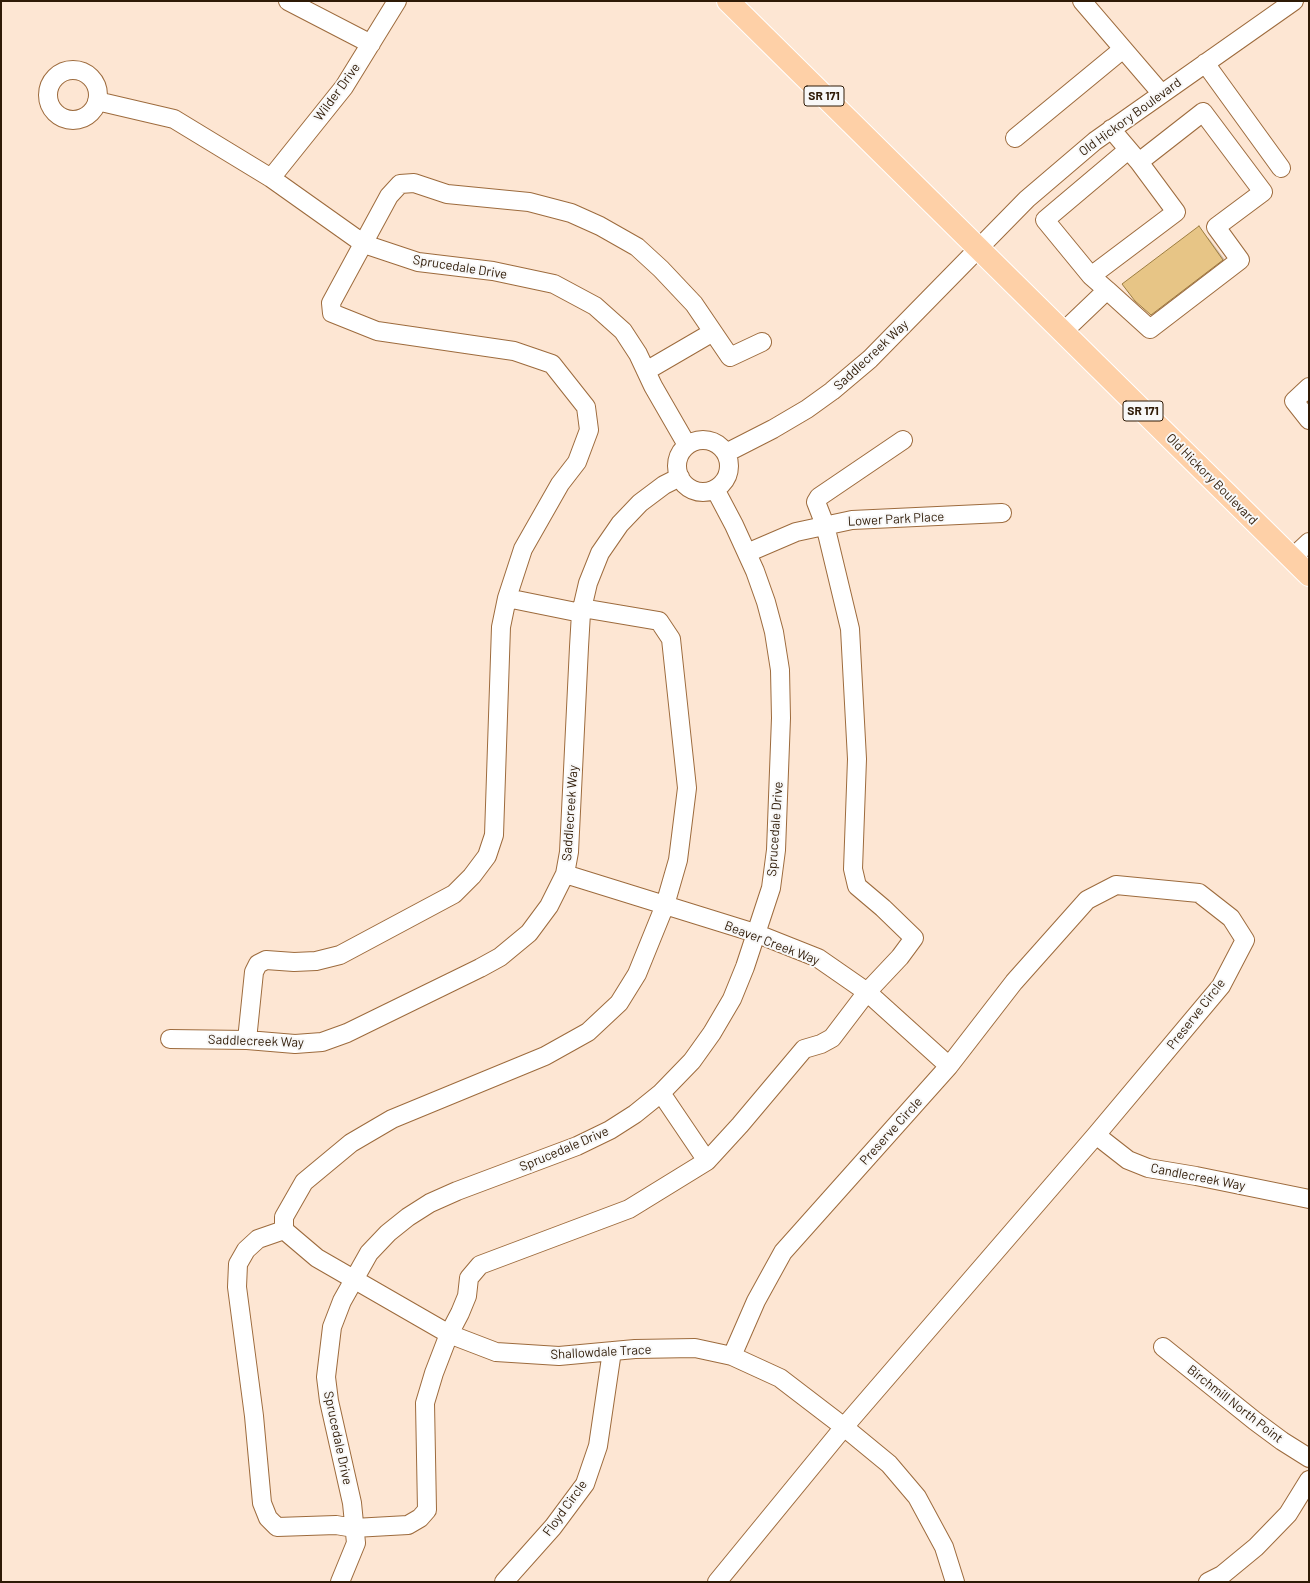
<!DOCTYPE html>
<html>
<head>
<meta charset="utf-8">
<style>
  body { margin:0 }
  #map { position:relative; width:1310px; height:1583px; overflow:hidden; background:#fde6d3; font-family:Barlow,sans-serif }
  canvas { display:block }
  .frame { position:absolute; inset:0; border:2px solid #2e1a06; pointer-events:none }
</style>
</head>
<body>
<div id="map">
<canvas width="1310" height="1583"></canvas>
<div class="frame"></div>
</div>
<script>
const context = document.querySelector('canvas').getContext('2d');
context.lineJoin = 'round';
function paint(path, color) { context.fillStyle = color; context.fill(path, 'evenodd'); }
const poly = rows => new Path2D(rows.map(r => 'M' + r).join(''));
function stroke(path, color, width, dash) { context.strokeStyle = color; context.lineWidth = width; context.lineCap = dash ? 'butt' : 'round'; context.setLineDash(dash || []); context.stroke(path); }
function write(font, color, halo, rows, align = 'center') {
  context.font = font + ' Barlow,sans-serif'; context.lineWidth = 4; context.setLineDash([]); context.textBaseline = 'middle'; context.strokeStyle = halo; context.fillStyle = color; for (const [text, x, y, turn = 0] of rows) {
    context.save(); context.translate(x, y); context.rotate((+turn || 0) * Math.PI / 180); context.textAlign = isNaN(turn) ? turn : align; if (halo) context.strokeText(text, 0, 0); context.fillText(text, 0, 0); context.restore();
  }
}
const shadow = poly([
  [1199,228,1210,240,1234,272,1163,326,1136,301]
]);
const building = poly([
  [1199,226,1223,260,1151,315,1135,301,1122,284,1199,226]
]);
const minor = poly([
  [288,1,371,44],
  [1082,1,1161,93],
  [1205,63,1281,168],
  '48 95a25 25 0 1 1 50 0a25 25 0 1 1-50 0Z',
  [97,101,174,119,271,178,364,244,418,262,493,271,554,284,595,306,623,331,638,354,653,386,687,445],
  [1015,138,1123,49],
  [271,178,344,87,397,1],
  [1091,276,1045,220,1128,150],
  [1107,290,1091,276,1176,212,1139,162],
  [1063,332,1107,290,1150,329,1240,260,1216,227,1263,192,1203,112,1139,162,1111,129],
  [646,371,713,332],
  [1309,387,1294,401,1309,420],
  '677 466a26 26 0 1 1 52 0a26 26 0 1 1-52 0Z',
  [726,453,773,429,807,409,832,391,870,359,1027,199,1095,141,1294,1],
  [747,553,796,532,852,520,1002,513],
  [1292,558,1309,542],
  [582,608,659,621,671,639,687,788,678,860,665,905,637,974,619,1003,588,1032,545,1056,392,1119,351,1143,304,1182,284,1217,284,1230,317,1258,449,1334,496,1352,559,1356,635,1349,695,1348,732,1356,780,1378,844,1427,889,1464,917,1497,944,1547,955,1582],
  [581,613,507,598,523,549,560,484,577,462,589,430,586,407,552,364,514,351,377,331,332,313,331,303,389,196,400,184,414,183,447,194,529,202,571,213,600,226,637,247,661,269,694,304,730,357,762,342],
  [565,874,755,933,818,958,867,992,949,1066],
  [170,1039,247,1040,295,1044,322,1042,347,1033,480,968,500,957,529,933,549,906,565,874,569,852,579,647,581,613,588,583,600,553,620,524,640,503,664,485,680,477],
  [247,1040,254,972,258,964,266,960,294,962,316,961,340,955,454,894,472,876,487,856,494,835,501,627,507,598],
  [661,1093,707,1161],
  [1096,1135,1128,1160,1148,1168,1196,1176,1309,1199],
  [284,1230,258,1239,246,1250,238,1264,237,1287,254,1416,262,1503,268,1518,277,1527,336,1525,354,1528,408,1525,420,1518,427,1510,425,1403,434,1373,449,1334,460,1313,467,1296,469,1278,480,1265,629,1209,707,1161,740,1125,804,1049,821,1044,832,1038,867,992,900,957,914,938,883,908,857,886,853,869,857,759,850,629,825,525,816,502,819,497,903,440],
  [1163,1347,1255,1421,1282,1441,1309,1458],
  [340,1582,356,1543,352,1503,329,1401,326,1377,332,1327,342,1301,369,1253,388,1233,408,1217,430,1203,457,1191,577,1146,610,1130,635,1114,661,1093,692,1061,712,1033,732,999,745,967,771,888,776,850,781,718,780,670,774,632,766,602,755,571,734,525,715,489],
  [504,1582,553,1527,585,1484,598,1446,612,1351],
  [717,1582,844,1427,1096,1135,1221,986,1245,940,1231,918,1199,893,1116,885,1087,900,1014,982,949,1066,783,1252,756,1301,732,1356],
  [1208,1582,1222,1575,1256,1547,1288,1514,1309,1480]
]);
const major = poly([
  [728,1,1309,575]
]);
const shields = [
  [824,96,40],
  [1143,411,40]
];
const shieldNames = [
  ["SR 171",824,96],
  ["SR 171",1143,411]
];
const streetNames = [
  ["Wilder Drive",337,92,-54],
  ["Old Hickory Boulevard",1130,117,-36],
  ["Sprucedale Drive",460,267,9],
  ["Saddlecreek Way",871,355,-43],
  ["Old Hickory Boulevard",1212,479,45],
  ["Lower Park Place",896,519,-3],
  ["Saddlecreek Way",570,813,-86],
  ["Sprucedale Drive",775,829,-86],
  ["Beaver Creek Way",772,943,21],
  ["Preserve Circle",1196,1014,-52],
  ["Saddlecreek Way",256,1041,2],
  ["Preserve Circle",891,1131,-48],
  ["Sprucedale Drive",564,1149,-23],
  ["Candlecreek Way",1198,1177,11],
  ["Shallowdale Trace",601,1352,-3],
  ["Birchmill North Point",1235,1404,38],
  ["Sprucedale Drive",338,1438,78],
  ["Floyd Circle",565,1508,-54]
];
paint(shadow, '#0003');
paint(building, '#e7c586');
stroke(building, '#9d7d3f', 1);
stroke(minor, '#9d6b3d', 20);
stroke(major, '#fff', 24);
stroke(minor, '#fff', 18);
stroke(major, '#fed0a7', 22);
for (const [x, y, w] of shields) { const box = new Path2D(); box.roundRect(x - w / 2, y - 10, w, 20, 3); context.fillStyle = '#f8f8f8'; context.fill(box); stroke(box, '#2e1a06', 1); }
write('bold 12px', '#2e1a06', null, shieldNames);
write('13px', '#2e1a06', '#f8f8f8', streetNames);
</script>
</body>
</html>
